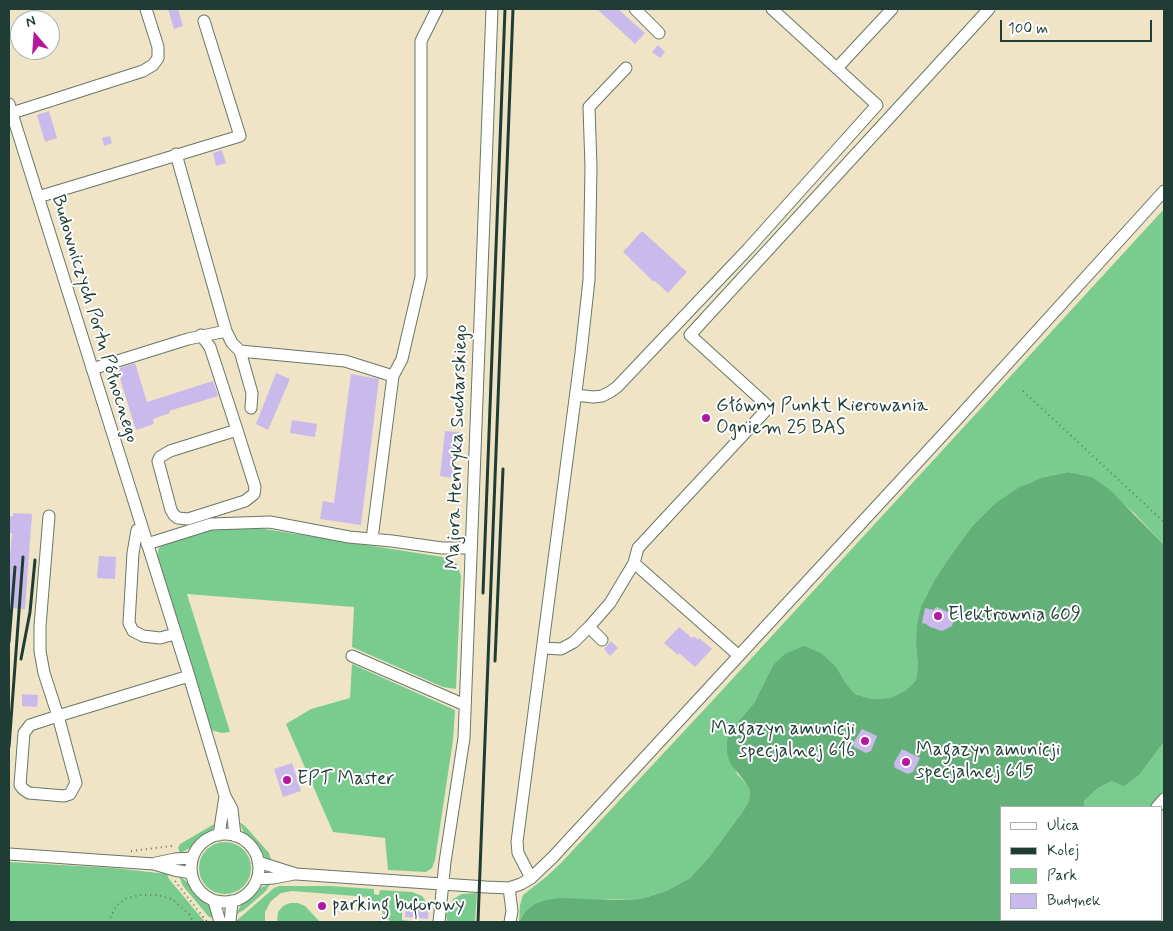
<!DOCTYPE html>
<html>
<head>
<meta charset="utf-8">
<style>
  body { margin:0 }
  #map { position:relative; width:1173px; height:931px; overflow:hidden; background:#efe4c6; font-family:Mynerve,sans-serif }
  canvas { display:block }
  .frame { position:absolute; inset:0; border:10px solid #1f3d34; pointer-events:none }
  .legend { position:absolute; left:1000px; top:806px; width:162px; height:115px; box-sizing:border-box; background:#fff; border:1px solid #a5b1ae; margin:0; padding:6px 9px; list-style:none; font-size:15px; color:#1f3d34 }
  .legend li { display:flex; align-items:center; gap:10px; height:25px }
  .legend b { width:25px; border:1px solid #a5b1ae }
  .north { position:absolute; left:10px; top:10px; width:50px; height:50px; box-sizing:border-box; background:#fff; border:1px solid #a5b1ae; border-radius:50%; rotate:342deg; font-size:14px; font-weight:700; line-height:20px; text-align:center; color:#1f3d34 }
  .north::after { content:''; display:block; margin:auto; width:18px; height:22px; background:#b5179e; clip-path:polygon(50% 0,100% 100%,50% 72%,0 100%) }
  .scale { position:absolute; left:1000px; top:20px; width:152px; height:22px; box-sizing:border-box; border:2px solid #1f3d34; border-top:0; padding-left:6px; font-size:15px; line-height:18px; white-space:nowrap; color:#1f3d34; -webkit-text-stroke:4px #fff; paint-order:stroke }
</style>
</head>
<body>
<div id="map">
<canvas width="1173" height="931"></canvas>
<div class="frame"></div>
<ul class="legend">
<li><b style="height:6px;background:#fff"></b>Ulica</li>
<li><b style="height:6px;background:#1f3d34"></b>Kolej</li>
<li><b style="height:14px;background:#7acc8e"></b>Park</li>
<li><b style="height:14px;background:#cabaec"></b>Budynek</li>
</ul>
<div class="north">N</div>
<div class="scale">100 m</div>
</div>
<script>
const context = document.querySelector('canvas').getContext('2d');
context.lineJoin = 'round';
function paint(path, color) { context.fillStyle = color; context.fill(path, 'evenodd'); }
const poly = rows => new Path2D(rows.map(r => 'M' + r).join(''));
function stroke(path, color, width, dash) { context.strokeStyle = color; context.lineWidth = width; context.lineCap = dash ? 'butt' : 'round'; context.setLineDash(dash || []); context.stroke(path); }
function write(font, color, halo, rows, align = 'center') {
  context.font = font + ' Mynerve,sans-serif'; context.lineWidth = 4; context.setLineDash([]); context.textBaseline = 'middle'; context.strokeStyle = halo; context.fillStyle = color; for (const [text, x, y, turn = 0] of rows) {
    context.save(); context.translate(x, y); context.rotate((+turn || 0) * Math.PI / 180); context.textAlign = isNaN(turn) ? turn : align; if (halo) context.strokeText(text, 0, 0); context.fillText(text, 0, 0); context.restore();
  }
}
const green = poly([
  [1164,209,1164,545,1134,513,1092,477,1069,472,1044,477,993,505,973,525,953,552,935,579,921,606,916,645,918,665,916,680,906,690,890,698,872,699,855,694,845,682,837,668,773,665,754,703,730,731,737,774,746,783,750,791,749,801,743,811,710,856,690,878,666,891,641,899,587,900,525,912,519,922,520,905,523,895,546,877,561,863,714,699],
  [217,527,252,527,449,558,457,564,461,576,456,689,443,687,352,647,354,607,187,594,230,732,222,733,211,730,157,555,159,548,163,544],
  [352,664,455,710,453,740,435,860,432,868,426,872,388,870,385,838,333,832,286,724,311,709,350,698],
  [1164,742,1164,791,1150,807,1085,807,1084,801,1098,788,1112,781,1140,774],
  [239,822,245,826,269,853,272,862,262,855,256,845,244,833],
  [216,823,212,830,200,838,190,848,180,853,178,848,180,844],
  '199 868a26 26 0 1 1 52 0a26 26 0 1 1-52 0Z',
  [9,862,114,868,167,874,169,879,205,922,9,922],
  [179,876,187,882,195,893,209,906,214,918,209,917,183,886],
  [270,884,266,891,244,910,235,915,242,904,262,887],
  [279,886,330,886,374,889,374,894,379,895,380,890,412,892,422,896,429,906,405,904,404,909,397,909,397,911,402,912,402,920,410,921,410,922,391,922,368,897,292,891,281,893,271,901,265,912,265,922,235,922,274,888],
  [477,893,475,922,447,922,446,912,453,899,462,894],
  [290,903,298,903,305,906,320,922,277,922,278,912,283,906]
]);
const forest = poly([
  [1069,472,1092,477,1110,490,1164,545,1164,742,1140,774,1124,786,1112,781,1098,788,1084,801,1085,807,1002,807,1002,920,1024,920,1022,922,519,922,525,912,535,904,546,900,560,898,613,900,641,899,666,891,690,878,710,856,743,811,749,801,750,791,746,783,730,763,727,753,727,742,730,731,754,703,773,665,785,654,804,646,821,653,837,668,845,682,855,694,872,699,890,698,906,690,916,680,918,665,916,645,917,626,921,606,935,579,953,552,973,525,993,505,1018,488,1044,477]
]);
const building = poly([
  [168,9,178,9,183,26,174,29],
  [597,9,618,9,645,33,635,44],
  [658,45,665,52,660,58,652,52],
  [49,111,57,138,45,142,37,115],
  [110,136,112,143,104,146,102,138],
  [222,150,226,163,216,166,213,153],
  [642,231,687,272,668,293,655,281,654,282,623,252],
  [135,363,147,402,213,381,218,396,169,411,170,413,153,419,154,424,136,430,117,369],
  [276,373,290,379,268,430,256,424],
  [351,374,379,379,361,525,320,519,323,501,334,503],
  [292,420,317,424,315,437,290,433],
  [445,431,459,432,454,478,440,476],
  [13,513,32,514,25,609,9,608,9,568,12,533,9,533,9,516,13,516],
  [99,556,116,557,115,579,97,578],
  [937,607,950,613,954,619,952,626,942,631,930,627,926,624,922,623,925,608,933,610],
  [679,627,692,638,694,636,698,640,699,638,712,649,695,667,679,653,678,655,664,643],
  [611,641,618,648,610,656,604,649],
  [22,694,38,695,37,707,22,706],
  [862,729,877,736,871,751,866,753,854,747,853,743],
  [902,749,920,758,913,772,908,774,895,768,894,763],
  [292,763,301,791,283,797,274,769],
  [406,905,429,907,428,919,405,917]
]);
const path = poly([
  [1023,391,1164,522],
  [131,851,172,846,172,848],
  [175,881,207,922],
  [108,922,117,905,125,899,140,895,157,895,172,899,190,915,193,922]
]);
const minor = poly([
  [635,9,659,33],
  [837,68,892,9],
  [9,104,189,676,225,796,232,809,235,836],
  [12,113,143,71,153,65,158,58,158,47,146,9],
  [176,154,226,331,232,343,240,351,345,361,393,376,372,539],
  [38,197,240,136,204,21],
  [201,335,210,347,237,430,255,487,254,494,245,501,188,519,178,518,174,515,171,510,158,461,160,457,170,451,237,430],
  [240,351,252,393,251,408],
  [92,369,188,339,226,331],
  [393,376,402,359,421,277,421,41,437,9],
  [576,395,593,397,602,396,610,392,617,387,748,249,877,105,772,9],
  [49,516,40,626,40,651,44,673,58,716,61,727,76,783,70,794,64,796,29,793,23,789,20,785,24,733,30,725,58,716,189,676],
  [142,528,137,530,133,553,129,623,133,631,143,636,160,638,175,634],
  [147,544,211,524,270,522,349,537,392,541,442,548,471,548],
  [634,563,738,655],
  [589,627,602,640],
  [543,648,561,649,574,642,589,627,610,603,634,563,638,548,769,407,690,335,989,9],
  [352,656,465,705],
  [1157,807,1164,799],
  '191 868a34 34 0 1 1 68 0a34 34 0 1 1-68 0Z',
  [219,835,225,796],
  [9,854,154,864,174,870,191,873],
  [258,862,296,874,486,887,509,888,521,884,531,878,553,857,950,427,1164,191],
  [156,863,175,859,192,858],
  [531,878,518,853,517,842,581,353,589,280,591,167,589,107,626,68],
  [257,879,274,878,294,874],
  [509,888,512,911,510,922],
  [214,901,220,922],
  [230,922,232,901],
  [439,922,445,862,464,738,492,9],
  [1051,922,1053,920]
]);
const rail = poly([
  [483,593,505,9],
  [9,642,15,567],
  [21,659,30,612,35,560],
  [495,661,503,469],
  [9,747,23,557],
  [478,922,513,9]
]);
const markers = [
  [706,418,5,"#b5179e"],
  [938,616,5,"#b5179e"],
  [865,741,5,"#b5179e"],
  [906,762,5,"#b5179e"],
  [287,780,5,"#b5179e"],
  [322,906,5,"#b5179e"]
];
const streetNames = [
  ["Budowniczych Portu Północnego",94,319,73],
  ["Majora Henryka Sucharskiego",458,447,-88]
];
const poiNames = [
  ["Główny Punkt Kierowania",716,407],
  ["Ogniem 25 BAS",716,429],
  ["Elektrownia 609",948,616],
  ["Magazyn amunicji",855,730,"right"],
  ["specjalnej 616",855,752,"right"],
  ["Magazyn amunicji",916,751],
  ["specjalnej 615",916,773],
  ["EPT Master",297,780],
  ["parking buforowy",332,906]
];
paint(green, '#7acc8e');
paint(forest, '#63b079');
paint(building, '#cabaec');
stroke(minor, '#687767', 13);
stroke(path, '#687767', 2, [1, 4]);
stroke(minor, '#fff', 11);
stroke(rail, '#1f3d34', 3);
for (const [x, y, r, color] of markers) { const dot = new Path2D(); dot.arc(x, y, r, 0, 2 * Math.PI); context.fillStyle = color; context.fill(dot); stroke(dot, '#fff', 2); }
write('19px', '#1f3d34', '#fff', streetNames);
write('19px', '#1f3d34', '#fff', poiNames, 'left');
</script>
</body>
</html>
